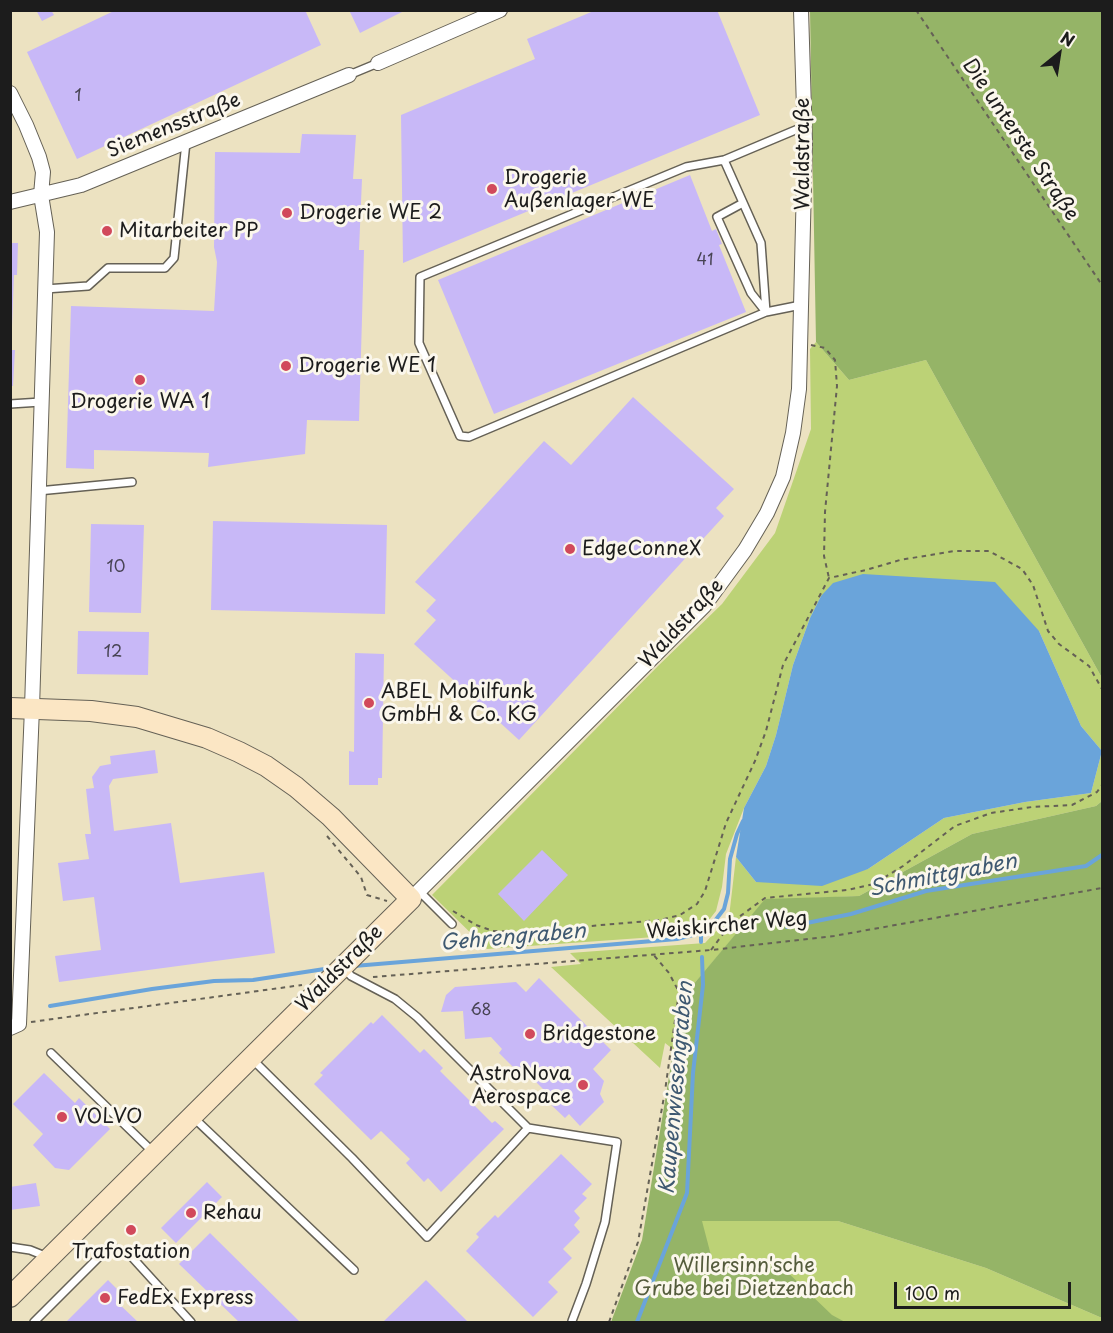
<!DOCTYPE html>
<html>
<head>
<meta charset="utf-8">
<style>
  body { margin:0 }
  #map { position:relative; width:1113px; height:1333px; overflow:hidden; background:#ece2c1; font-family:"Playpen Sans",sans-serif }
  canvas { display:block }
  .frame { position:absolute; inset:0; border:12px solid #1c1c1c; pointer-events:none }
  .north { position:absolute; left:1029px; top:24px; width:60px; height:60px; -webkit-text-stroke:4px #fbf7ec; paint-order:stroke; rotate:30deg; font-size:16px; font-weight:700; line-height:24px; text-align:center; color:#1c1c1c }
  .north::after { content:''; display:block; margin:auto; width:21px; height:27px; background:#1c1c1c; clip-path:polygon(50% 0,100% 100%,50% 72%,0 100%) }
  .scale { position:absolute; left:894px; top:1282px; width:177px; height:27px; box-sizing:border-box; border:3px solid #1c1c1c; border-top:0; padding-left:8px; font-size:18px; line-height:21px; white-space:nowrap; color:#1c1c1c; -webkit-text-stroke:4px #fbf7ec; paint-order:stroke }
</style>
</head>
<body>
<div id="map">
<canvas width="1113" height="1333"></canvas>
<div class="frame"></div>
<div class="north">N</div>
<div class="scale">100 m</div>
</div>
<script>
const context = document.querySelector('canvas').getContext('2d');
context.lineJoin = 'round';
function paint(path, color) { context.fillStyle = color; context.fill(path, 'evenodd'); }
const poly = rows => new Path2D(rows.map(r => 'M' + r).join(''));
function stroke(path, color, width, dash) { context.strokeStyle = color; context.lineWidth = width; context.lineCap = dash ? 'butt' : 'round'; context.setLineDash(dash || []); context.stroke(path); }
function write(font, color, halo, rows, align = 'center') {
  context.font = font + ' "Playpen Sans",sans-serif'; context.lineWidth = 6; context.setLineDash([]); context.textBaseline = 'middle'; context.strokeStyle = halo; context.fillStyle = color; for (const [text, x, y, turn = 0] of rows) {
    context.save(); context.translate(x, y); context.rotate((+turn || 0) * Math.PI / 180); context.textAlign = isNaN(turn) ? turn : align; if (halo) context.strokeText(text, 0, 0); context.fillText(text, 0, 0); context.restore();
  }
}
const green = poly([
  [816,342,849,380,926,360,1102,678,1102,801,1096,806,972,834,859,896,765,900,682,998,674,1050,665,1043,660,1068,551,967,581,964,570,953,705,943,729,917,736,857,756,882,868,869,944,818,1025,802,1091,793,1102,751,1081,726,1039,631,821,596,810,618,793,665,776,735,766,766,744,808,726,854,722,887,716,911,705,925,683,935,487,949,432,895,659,665,722,604,775,533,811,429,810,349],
  [701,1221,838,1221,986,1268,1102,1318,1102,1322,613,1322,705,1236]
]);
const forest = poly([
  [810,11,1102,11,1102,678,926,360,849,380,816,342],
  [1102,801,1102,1318,986,1268,838,1221,702,1221,713,1263,782,1267,832,1315,845,1322,611,1322,642,1240,682,998,765,899,859,896,972,834,1096,806]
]);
const water = poly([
  [863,574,995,582,1039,631,1081,726,1102,751,1091,793,1025,802,944,818,868,869,822,886,756,882,736,857,744,808,766,766,776,735,793,665,810,618,821,596,833,583]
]);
const stream = poly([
  [787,927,851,914,926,891,1086,866,1102,855],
  [701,933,701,942],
  [354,966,677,939,701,933,714,922,724,909,728,893,730,859,737,834,743,821],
  [50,1006,152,989,214,981,253,980,331,968],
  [637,1322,687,1193,693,1073,703,985,702,957]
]);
const building = poly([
  [36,10,51,10,54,15,42,21],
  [116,10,305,10,321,45,77,159,27,52],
  [349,10,406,10,360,33],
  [596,10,717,10,760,115,403,263,401,115,535,59,527,39],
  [302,134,356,135,353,179,362,179,359,250,364,250,359,421,307,420,305,454,208,467,209,453,94,450,94,469,66,468,71,306,214,311,217,262,214,247,215,152,300,153],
  [690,175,712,231,716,229,722,244,719,245,746,312,494,414,438,280],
  [10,243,18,243,17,275,14,275,12,326,10,326],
  [10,350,15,350,13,386,10,386],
  [633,397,734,489,716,508,724,516,519,740,414,644,436,620,426,611,436,600,415,582,544,441,571,465],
  [213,521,387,525,385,614,211,610],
  [91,524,144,525,141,613,89,612],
  [78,631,149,632,148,675,77,674],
  [355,653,384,654,382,778,378,778,378,785,349,785,349,751,354,752],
  [155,750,158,773,113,779,109,786,114,831,171,823,180,883,264,872,275,953,59,982,55,956,101,950,94,897,63,901,58,863,89,859,85,834,91,834,86,789,94,788,92,777,100,766,111,764,110,756],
  [542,850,568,875,524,921,498,894],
  [539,978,611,1050,593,1069,604,1081,600,1094,604,1102,580,1126,569,1114,565,1118,546,1100,550,1096,521,1067,517,1071,499,1053,502,1049,491,1037,465,1039,463,1011,441,1012,446,995,455,987,516,982,526,992],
  [382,1015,420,1053,424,1049,443,1068,440,1071,492,1123,495,1121,504,1129,441,1192,428,1178,424,1182,406,1163,410,1159,381,1131,371,1140,314,1084,323,1075,320,1073,371,1022,373,1024],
  [44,1073,75,1103,79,1098,110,1129,69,1170,55,1168,33,1145,43,1134,13,1104],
  [561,1154,592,1184,582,1194,587,1198,574,1211,580,1218,574,1225,580,1232,563,1249,572,1258,548,1282,558,1292,533,1317,466,1251,479,1237,476,1234,495,1215,498,1218],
  [207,1182,222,1197,176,1243,161,1228],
  [36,1183,40,1206,10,1210,10,1187],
  [210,1233,300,1322,239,1322,179,1264],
  [108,1280,123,1295,117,1302,138,1322,66,1322],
  [426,1280,468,1322,383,1322]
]);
const path = poly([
  [916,10,1102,285],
  [811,345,825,348,835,360,837,386,825,512,824,556,829,578],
  [327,836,361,877,367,895,387,901],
  [453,911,476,925,493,931,521,932,660,920,680,915,697,904,705,891,726,823,755,761,766,731,783,665,829,578,866,570,900,560,954,551,989,551,1022,569,1033,585,1048,631,1059,644,1089,666,1102,689],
  [711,950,732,922,765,898,847,890,874,884,903,866,955,826,991,813,1032,807,1072,805,1097,792,1102,785],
  [373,977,711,950,834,936,1102,888],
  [31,1022,302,985],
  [609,1322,638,1242,665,1091,679,992,669,973,652,953]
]);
const lane = poly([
  [349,75,378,63],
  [724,160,761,243,766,312],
  [743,203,717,217,751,293,766,312],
  [45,289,88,286,108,268,165,268,174,258,186,142],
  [801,305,766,312,469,437,460,436,419,343,420,277,686,167,724,160,805,126],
  [10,404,41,402],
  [38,491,132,482],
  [419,891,452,924],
  [343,967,351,976,395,999,417,1017,528,1128,617,1142,605,1222,586,1284,572,1321],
  [51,1053,154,1153],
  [253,1060,352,1158,427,1237,528,1128],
  [194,1118,354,1270],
  [10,1247,30,1250,40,1254,46,1261],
  [34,1322,110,1246,130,1255,191,1322]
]);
const street = poly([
  [378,63,500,10],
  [10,93,26,125,39,157,43,172,41,195,47,232,32,708,19,1024,10,1028],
  [10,202,81,185,349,75],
  [411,899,704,606,745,550,767,513,783,477,793,433,799,389,805,142,801,10]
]);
const secondary = poly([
  [10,708,91,711,137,717,207,738,239,752,266,766,296,787,331,817,411,899,10,1297]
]);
const markers = [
  [492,189,6,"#d1495b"],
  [287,213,6,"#d1495b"],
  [107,231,6,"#d1495b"],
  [286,366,6,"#d1495b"],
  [140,380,6,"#d1495b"],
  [570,549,6,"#d1495b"],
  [369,703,6,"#d1495b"],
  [530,1034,6,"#d1495b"],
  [583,1085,6,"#d1495b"],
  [62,1117,6,"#d1495b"],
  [191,1213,6,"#d1495b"],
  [131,1230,6,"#d1495b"],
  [105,1298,6,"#d1495b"]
];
const numberNames = [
  ["1",78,97],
  ["41",705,261],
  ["10",116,568],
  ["12",113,653],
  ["68",481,1011]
];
const streetNames = [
  ["Siemensstraße",174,126,-22],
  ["Die unterste Straße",1020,140,56],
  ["Waldstraße",803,154,-90],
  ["Waldstraße",682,624,-47],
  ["Weiskircher Weg",727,926,-5],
  ["Waldstraße",340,969,-45]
];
const poiNames = [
  ["Drogerie",504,178],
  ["Außenlager WE",504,201],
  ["Drogerie WE 2",299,213],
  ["Mitarbeiter PP",119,231],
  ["Drogerie WE 1",298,366],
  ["Drogerie WA 1",140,402,"center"],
  ["EdgeConneX",582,549],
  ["ABEL Mobilfunk",381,692],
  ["GmbH & Co. KG",381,715],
  ["Bridgestone",542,1034],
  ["AstroNova",571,1074,"right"],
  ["Aerospace",571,1097,"right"],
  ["VOLVO",74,1117],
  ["Rehau",203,1213],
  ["Trafostation",131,1252,"center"],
  ["FedEx Express",117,1298]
];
const parkNames = [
  ["Willersinn'sche",744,1266],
  ["Grube bei Dietzenbach",744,1289]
];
const waterNames = [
  ["Schmittgraben",943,876,-11],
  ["Gehrengraben",513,938,-5],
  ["Kaupenwiesengraben",677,1088,-85]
];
paint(green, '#bcd276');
paint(forest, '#95b467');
paint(water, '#6aa4da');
stroke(stream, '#6aa4da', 4);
paint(building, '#c8b8f7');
stroke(lane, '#656156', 10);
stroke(street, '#656156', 16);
stroke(secondary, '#656156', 22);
stroke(path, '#656156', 2, [4.5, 4.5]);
stroke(lane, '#fff', 7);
stroke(street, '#fff', 14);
stroke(secondary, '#fbe6c4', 20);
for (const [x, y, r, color] of markers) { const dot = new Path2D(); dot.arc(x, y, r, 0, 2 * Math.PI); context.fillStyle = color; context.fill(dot); stroke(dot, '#fbf7ec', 2); }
write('16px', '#474353', null, numberNames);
write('20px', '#1c1c1c', '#fbf7ec', streetNames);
write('20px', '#1c1c1c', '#fbf7ec', poiNames, 'left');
write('20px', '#545c3c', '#fbf7ec', parkNames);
write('italic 21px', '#3f5971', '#fbf7ec', waterNames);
</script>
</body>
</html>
